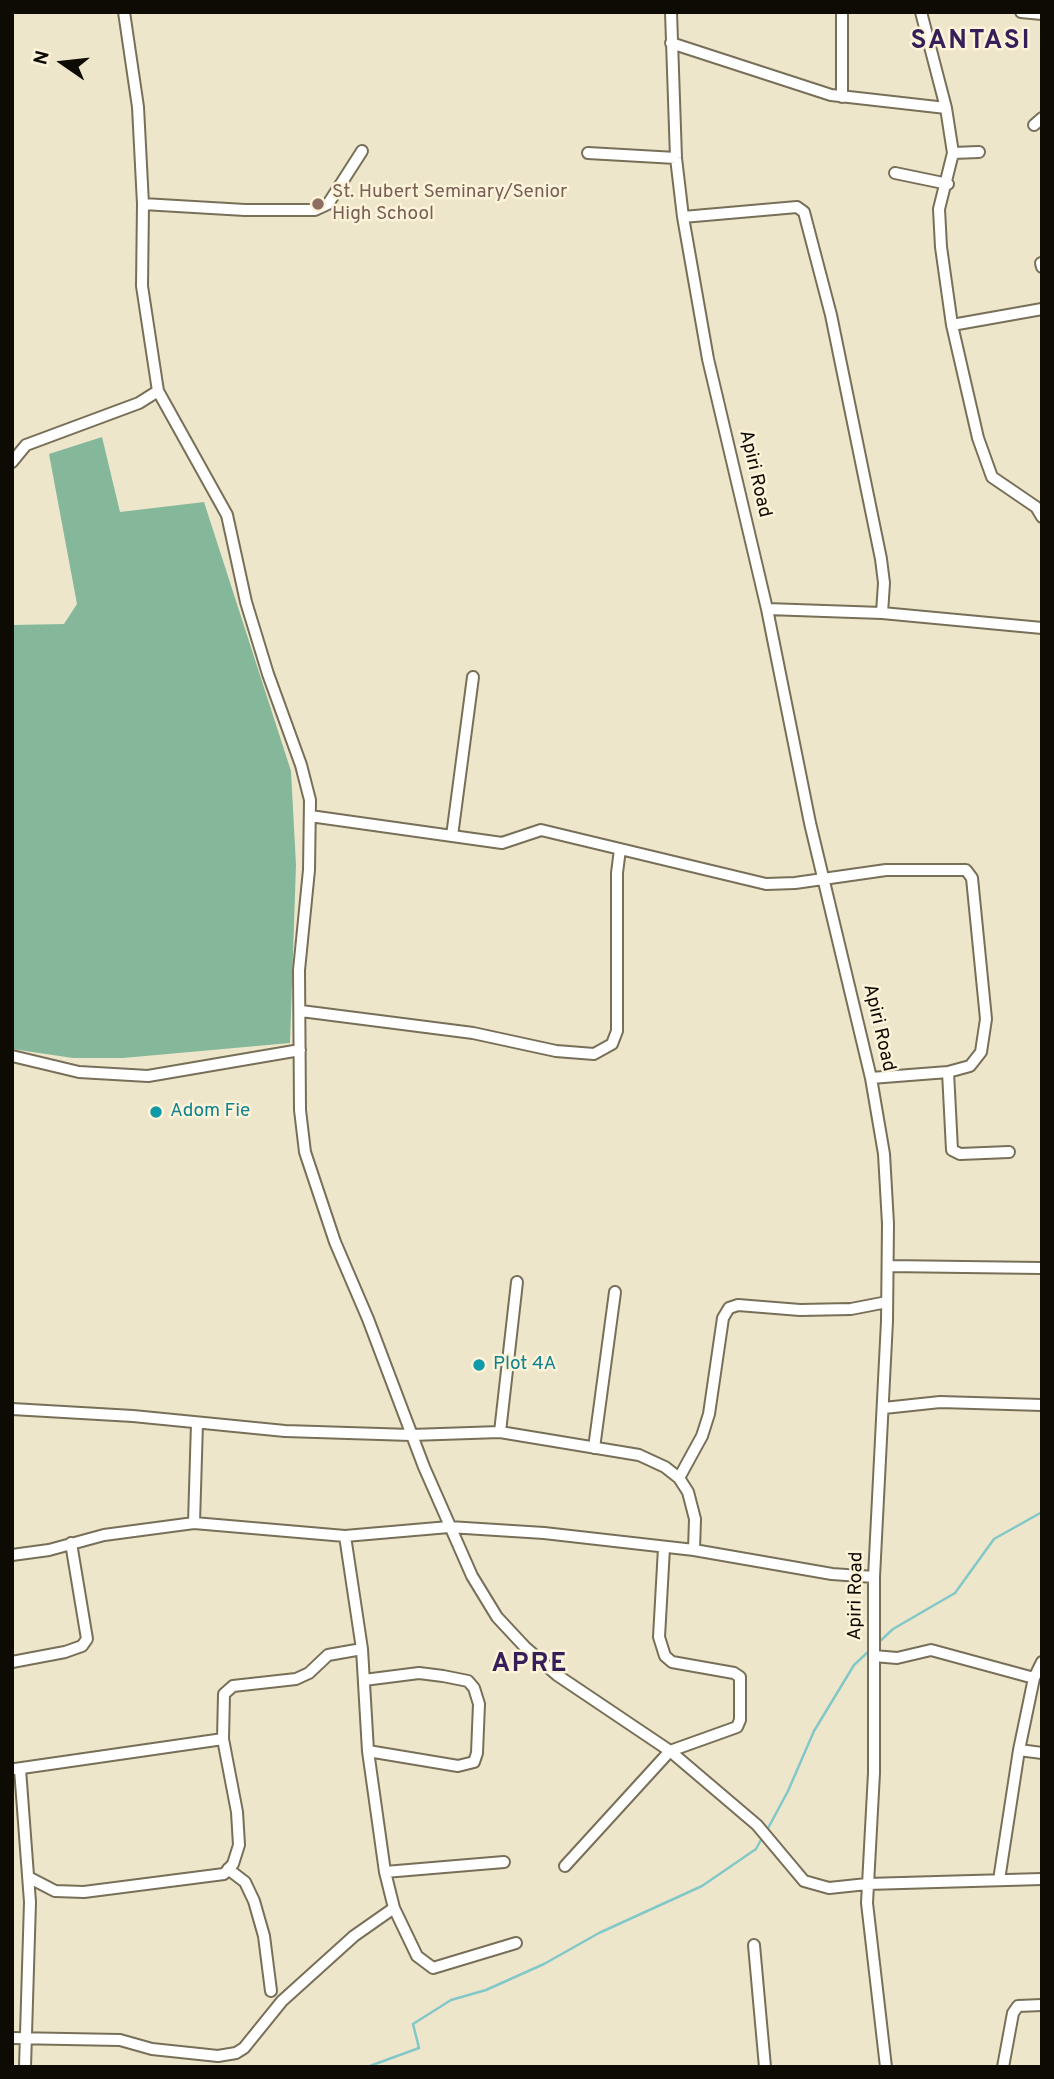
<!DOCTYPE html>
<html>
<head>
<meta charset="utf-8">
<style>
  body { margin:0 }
  #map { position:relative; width:1054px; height:2079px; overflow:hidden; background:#eee6cb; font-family:Overpass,sans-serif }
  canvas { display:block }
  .frame { position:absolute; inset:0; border:14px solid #0e0b04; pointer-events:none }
  .north { position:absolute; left:28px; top:28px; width:70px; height:70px; -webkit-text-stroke:5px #fcf3d8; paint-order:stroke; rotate:284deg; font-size:19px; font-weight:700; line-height:28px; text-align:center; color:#0e0b04 }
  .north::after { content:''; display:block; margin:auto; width:24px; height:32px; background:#0e0b04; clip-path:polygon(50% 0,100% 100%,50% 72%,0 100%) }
</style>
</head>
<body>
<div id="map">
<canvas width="1054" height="2079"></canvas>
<div class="frame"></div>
<div class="north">N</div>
</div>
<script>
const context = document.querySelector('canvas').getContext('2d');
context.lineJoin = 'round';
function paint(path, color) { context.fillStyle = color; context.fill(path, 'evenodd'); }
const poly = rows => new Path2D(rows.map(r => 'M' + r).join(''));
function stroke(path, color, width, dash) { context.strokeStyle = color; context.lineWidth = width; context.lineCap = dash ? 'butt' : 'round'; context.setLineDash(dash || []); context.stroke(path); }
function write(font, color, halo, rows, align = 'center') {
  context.font = font + ' Overpass,sans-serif'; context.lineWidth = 5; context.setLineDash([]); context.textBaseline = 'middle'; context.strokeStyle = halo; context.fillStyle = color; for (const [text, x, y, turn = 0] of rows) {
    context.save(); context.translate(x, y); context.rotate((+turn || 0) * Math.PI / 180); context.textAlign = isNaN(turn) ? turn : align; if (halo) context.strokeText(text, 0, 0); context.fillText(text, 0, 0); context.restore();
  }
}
const forest = poly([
  [102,437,120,512,204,502,291,771,296,865,290,1043,123,1058,73,1058,12,1049,12,625,64,624,77,604,49,454]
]);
const stream = poly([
  [877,1644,893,1629,955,1593,994,1539,1042,1512],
  [766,1832,788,1791,814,1731,854,1665,869,1651],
  [367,2067,419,2048,413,2024,451,2000,486,1990,544,1964,599,1933,702,1886,756,1849,762,1838]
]);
const minor = poly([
  [124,12,138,107,143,204,245,210,315,210,328,204,362,151],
  [671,12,676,158,683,217,708,359,767,609,810,823,871,1078,884,1154,888,1224,887,1321,874,1577,874,1773,867,1903,886,2067],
  [842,12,842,97],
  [921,12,946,108,953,153,939,209,941,247,952,325,978,438,992,477,1036,507,1042,517],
  [1021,12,1042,14],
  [671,43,831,95,946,108],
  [1034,125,1042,118],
  [588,153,676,158],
  [953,153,979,152],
  [895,173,948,184],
  [683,217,797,207,804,212,831,315,881,559,884,583,882,613],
  [1041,263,1042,267],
  [952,325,1042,309],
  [158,391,227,515,246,602,268,674,301,765,310,800,309,870,299,970,300,1110,305,1152,335,1242,368,1319,424,1467,472,1576,497,1617,525,1647,557,1675,670,1751,757,1825,804,1881,829,1888,867,1884,1042,1879],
  [12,462,26,445,139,403,158,391,142,286,143,204],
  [767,609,882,613,1042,628],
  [310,816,502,843,541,830,766,884,795,883,886,870,966,870,972,878,986,1019,981,1052,970,1066,948,1072,871,1078],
  [452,836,473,677],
  [301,1011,473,1033,556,1051,594,1054,612,1044,617,1031,617,873,620,849],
  [12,1056,79,1072,148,1076,300,1050],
  [948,1072,952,1150,960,1154,1009,1152],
  [888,1266,1041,1268],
  [884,1408,940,1402,1042,1405],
  [12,1409,133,1416,285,1431,411,1435,500,1432,639,1455,665,1467,679,1478,688,1492,695,1519,694,1550],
  [500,1432,517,1282],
  [594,1448,615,1292],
  [679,1478,702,1436,709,1414,723,1318,729,1308,738,1305,800,1310,851,1309,887,1302],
  [194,1523,197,1423],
  [345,1536,362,1649,368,1751,385,1872,394,1908,417,1956,433,1968,516,1943],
  [12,1555,49,1550,104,1535,194,1523,345,1536,449,1527,544,1533,694,1550,832,1574,874,1577],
  [874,1656,897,1658,931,1650,1034,1678],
  [12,1662,65,1652,82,1646,87,1639,71,1543],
  [364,1680,419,1673,443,1676,468,1681,474,1688,479,1704,477,1753,474,1762,458,1766,368,1751],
  [1019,1750,1042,1753],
  [15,1769,223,1739],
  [20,1769,30,1902,25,2067],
  [565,1866,670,1751,737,1727,740,1720,740,1677,734,1673,672,1662,665,1656,659,1637,664,1548],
  [228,1869,245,1882,254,1901,264,1936,271,1991],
  [385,1872,504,1862],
  [28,1877,55,1891,84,1892,224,1874,233,1864,239,1845,237,1812,223,1739,224,1694,233,1686,296,1679,309,1673,328,1655,362,1649],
  [999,1880,1019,1750,1034,1678,1042,1662],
  [754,1945,765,2067],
  [12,2038,120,2040,152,2049,218,2056,236,2053,244,2048,282,2001,354,1936,394,1908],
  [1003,2067,1013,2013,1018,2006,1042,2005]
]);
const markers = [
  [318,204,7,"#8d6e63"],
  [156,1112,7,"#0f9aa8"],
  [479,1365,7,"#0f9aa8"]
];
const educationNames = [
  ["St. Hubert Seminary/Senior",332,193],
  ["High School",332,215]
];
const streetNames = [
  ["Apiri Road",754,474,77],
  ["Apiri Road",878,1028,77],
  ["Apiri Road",857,1596,-89]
];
const cultureNames = [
  ["Adom Fie",170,1112],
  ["Plot 4A",493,1365]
];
const districtNames = [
  ["SANTASI",971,43],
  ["APRE",530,1666]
];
paint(forest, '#85b89b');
stroke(stream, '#83c8c8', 2.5);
stroke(minor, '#776f57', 14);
stroke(minor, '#fff', 10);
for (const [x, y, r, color] of markers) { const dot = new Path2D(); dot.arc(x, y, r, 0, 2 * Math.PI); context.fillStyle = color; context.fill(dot); stroke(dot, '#fcf3d8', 2.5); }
write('19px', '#785e54', '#fcf3d8', educationNames, 'left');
write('19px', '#0e0b04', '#fcf3d8', streetNames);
write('19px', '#0d838f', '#fcf3d8', cultureNames, 'left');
context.letterSpacing = '2px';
write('bold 26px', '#341f59', '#fcf3d8', districtNames);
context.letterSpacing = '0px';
</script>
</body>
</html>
